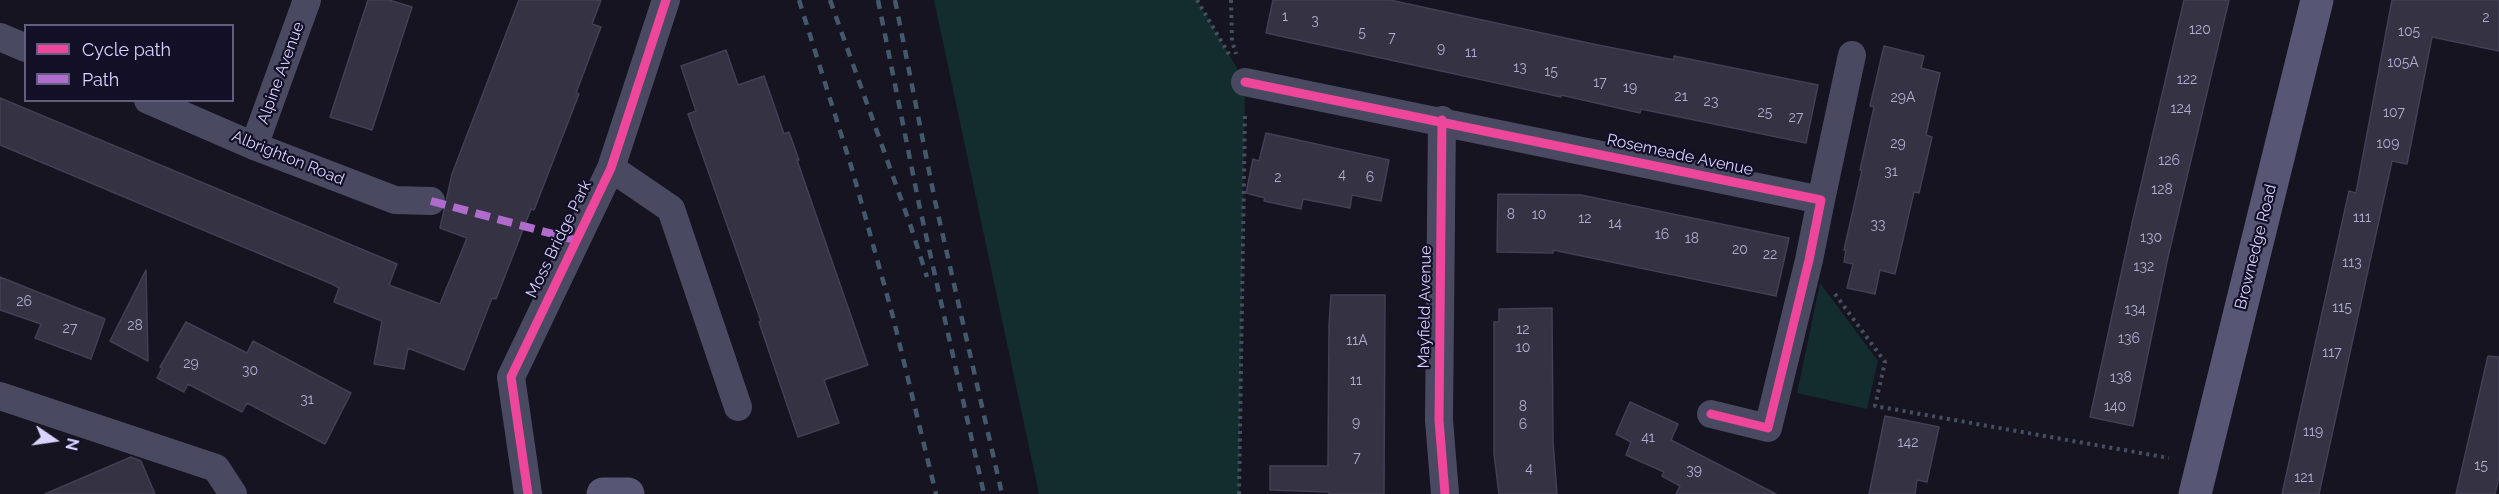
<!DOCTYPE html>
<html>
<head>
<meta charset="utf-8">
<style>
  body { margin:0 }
  #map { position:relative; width:2499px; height:494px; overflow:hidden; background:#161421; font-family:Raleway,sans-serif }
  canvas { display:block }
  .legend { position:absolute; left:24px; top:24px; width:210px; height:78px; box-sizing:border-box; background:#130f26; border:2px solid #625e7d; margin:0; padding:8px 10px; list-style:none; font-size:18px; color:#d9d4ff }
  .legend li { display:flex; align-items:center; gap:12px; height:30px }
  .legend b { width:30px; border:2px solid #625e7d }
  .north { position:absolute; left:24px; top:410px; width:60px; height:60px; -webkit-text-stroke:4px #130f26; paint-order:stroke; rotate:103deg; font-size:16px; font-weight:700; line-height:24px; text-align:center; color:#d9d4ff }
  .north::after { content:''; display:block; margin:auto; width:21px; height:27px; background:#d9d4ff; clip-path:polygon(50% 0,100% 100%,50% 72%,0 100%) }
</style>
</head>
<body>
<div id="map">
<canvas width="2499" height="494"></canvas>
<ul class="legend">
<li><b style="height:8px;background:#ed469a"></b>Cycle path</li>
<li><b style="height:8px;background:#b06ccc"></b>Path</li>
</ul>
<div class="north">N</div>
</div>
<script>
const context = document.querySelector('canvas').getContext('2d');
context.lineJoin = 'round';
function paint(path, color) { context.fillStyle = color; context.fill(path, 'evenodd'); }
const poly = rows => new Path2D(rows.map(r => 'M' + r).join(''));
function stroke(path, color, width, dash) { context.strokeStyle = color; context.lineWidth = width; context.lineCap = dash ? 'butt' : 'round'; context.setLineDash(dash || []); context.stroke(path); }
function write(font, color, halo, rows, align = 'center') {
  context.font = font + ' Raleway,sans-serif'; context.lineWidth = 4.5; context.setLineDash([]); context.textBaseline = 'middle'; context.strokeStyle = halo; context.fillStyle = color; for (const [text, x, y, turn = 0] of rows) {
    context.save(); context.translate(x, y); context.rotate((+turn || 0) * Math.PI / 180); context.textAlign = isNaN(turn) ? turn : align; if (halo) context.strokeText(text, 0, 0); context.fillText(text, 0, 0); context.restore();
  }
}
const green = poly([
  [934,0,1197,0,1245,82,1239,494,1039,494],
  [1820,283,1878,361,1867,409,1797,393]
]);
const building = poly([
  [368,0,389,0,412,7,372,130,330,117,368,0],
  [519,0,601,0,592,24,601,27,576,93,579,94,534,210,531,209,496,299,492,298,464,370,408,348,404,369,374,364,382,321,334,302,339,288,332,284,0,145,0,98,397,264,389,285,440,304,467,238,440,228,452,174,519,0],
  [1273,0,1390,0,1593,44,1674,60,1674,56,1818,85,1806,143,1641,109,1640,113,1561,95,1561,97,1266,33,1273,0],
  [2184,0,2229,0,2168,257,2133,426,2090,417,2133,219,2184,0],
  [2392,0,2499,0,2499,51,2432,37,2407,164,2392,161,2319,494,2282,494,2349,191,2356,193,2392,0],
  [1884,46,1924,56,1921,68,1940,73,1926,135,1932,137,1919,193,1914,192,1895,274,1880,270,1875,294,1847,288,1853,264,1844,262,1846,250,1844,250,1862,170,1860,170,1874,107,1870,106,1884,46],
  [726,50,738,85,764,76,784,134,789,132,799,160,797,160,868,365,824,380,839,423,798,437,759,322,761,321,688,114,696,111,681,66,726,50],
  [1266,133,1389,160,1381,201,1352,195,1350,208,1303,199,1301,209,1264,201,1265,198,1246,193,1253,159,1259,161,1266,133],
  [1498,194,1581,195,1789,238,1776,296,1553,250,1553,253,1497,252,1498,194],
  [146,270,148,361,110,341,146,270],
  [0,277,105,319,91,359,35,338,41,324,0,310,0,277],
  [1331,295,1385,295,1384,494,1329,494,1329,492,1270,490,1270,466,1328,466,1329,325,1331,295],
  [1552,308,1553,442,1557,494,1499,494,1494,454,1494,322,1499,322,1499,309,1552,308],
  [186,322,247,353,253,341,351,393,325,444,247,403,242,412,188,384,184,392,157,378,162,368,160,367,186,322],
  [2488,356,2499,357,2499,477,2495,494,2456,494,2488,356],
  [1630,402,1678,424,1671,440,1776,494,1676,494,1680,486,1662,476,1664,472,1626,455,1631,442,1616,434,1630,402],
  [1885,416,1939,427,1927,482,1917,480,1915,494,1869,494,1885,416],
  [131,457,141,461,155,494,45,494,131,457]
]);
const path = poly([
  [1197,0,1230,56],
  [1231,0,1232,41,1236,54],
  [1835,294,1885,362,1875,406,2169,458],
  [1239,494,1245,114]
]);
const street = poly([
  [0,37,26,48],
  [1245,82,1821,200,1809,260,1768,428,1711,414],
  [148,100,254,146,395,200,431,201],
  [1442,120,1439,420,1445,494],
  [254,146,307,0],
  [611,168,671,209,738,407],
  [1821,200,1852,55],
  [0,396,216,468,233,494],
  [528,494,511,377,611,168,666,0]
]);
const secondary = poly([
  [603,494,628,494],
  [2195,494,2317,0]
]);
const rail = poly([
  [799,0,852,169,892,313,936,494],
  [830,0,911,227,927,277],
  [878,0,919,204,984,494],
  [895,0,935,201,1002,494]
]);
const quiet = poly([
  [431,201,575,240]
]);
const cycleway = poly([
  [1245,82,1821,200,1809,260,1768,428,1711,414],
  [1442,120,1439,420,1445,494],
  [528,494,511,377,611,168,666,0]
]);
const numberNames = [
  ["1",1285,17],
  ["2",2486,18],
  ["3",1315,21],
  ["120",2200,30],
  ["105",2409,32],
  ["5",1362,33],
  ["7",1392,38],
  ["9",1441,49],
  ["11",1471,53],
  ["105A",2403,63],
  ["13",1520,68],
  ["15",1551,72],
  ["122",2187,80],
  ["17",1600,83],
  ["19",1630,88],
  ["21",1681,97],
  ["29A",1903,98],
  ["23",1711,102],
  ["124",2181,109],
  ["25",1765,113],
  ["107",2394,113],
  ["27",1796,118],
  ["29",1898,144],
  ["109",2388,144],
  ["126",2169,161],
  ["31",1891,172],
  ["4",1342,175],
  ["2",1278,178],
  ["6",1370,178],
  ["128",2162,190],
  ["8",1511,215],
  ["10",1539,215],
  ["111",2362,218],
  ["12",1585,219],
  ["14",1615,224],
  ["33",1878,225],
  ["16",1662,235],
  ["130",2151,238],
  ["18",1692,239],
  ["20",1740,250],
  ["22",1770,255],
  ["113",2352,263],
  ["132",2144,267],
  ["26",24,302],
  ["115",2342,308],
  ["134",2135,310],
  ["28",135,326],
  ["27",70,329],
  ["12",1523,330],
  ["136",2129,339],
  ["11A",1357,341],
  ["10",1523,348],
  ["117",2332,353],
  ["29",191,364],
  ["30",250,371],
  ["138",2121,378],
  ["11",1356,381],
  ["31",307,400],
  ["8",1523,407],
  ["140",2115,407],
  ["9",1356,423],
  ["6",1523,425],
  ["119",2313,432],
  ["41",1648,438],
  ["142",1908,443],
  ["7",1357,458],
  ["15",2481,466],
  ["4",1529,469],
  ["39",1694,471],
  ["121",2304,478]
];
const streetNames = [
  ["Alpine Avenue",281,73,-70],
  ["Rosemeade Avenue",1680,155,12],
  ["Albrighton Road",288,158,22],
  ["Moss Bridge Park",559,239,-64],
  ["Brownedge Road",2256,247,-76],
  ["Mayfield Avenue",1425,307,-89]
];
paint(green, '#132c2d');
paint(building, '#343243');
stroke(building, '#433f54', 1.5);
stroke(path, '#44505f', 4, [3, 4.5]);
stroke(street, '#4a4962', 28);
stroke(secondary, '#575674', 33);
stroke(rail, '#43596b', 4.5, [9, 8]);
stroke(quiet, '#b06ccc', 8, [15, 8]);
stroke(cycleway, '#ed469a', 9);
write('14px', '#b0acd0', null, numberNames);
write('16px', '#d9d4ff', '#130f26', streetNames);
</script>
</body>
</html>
